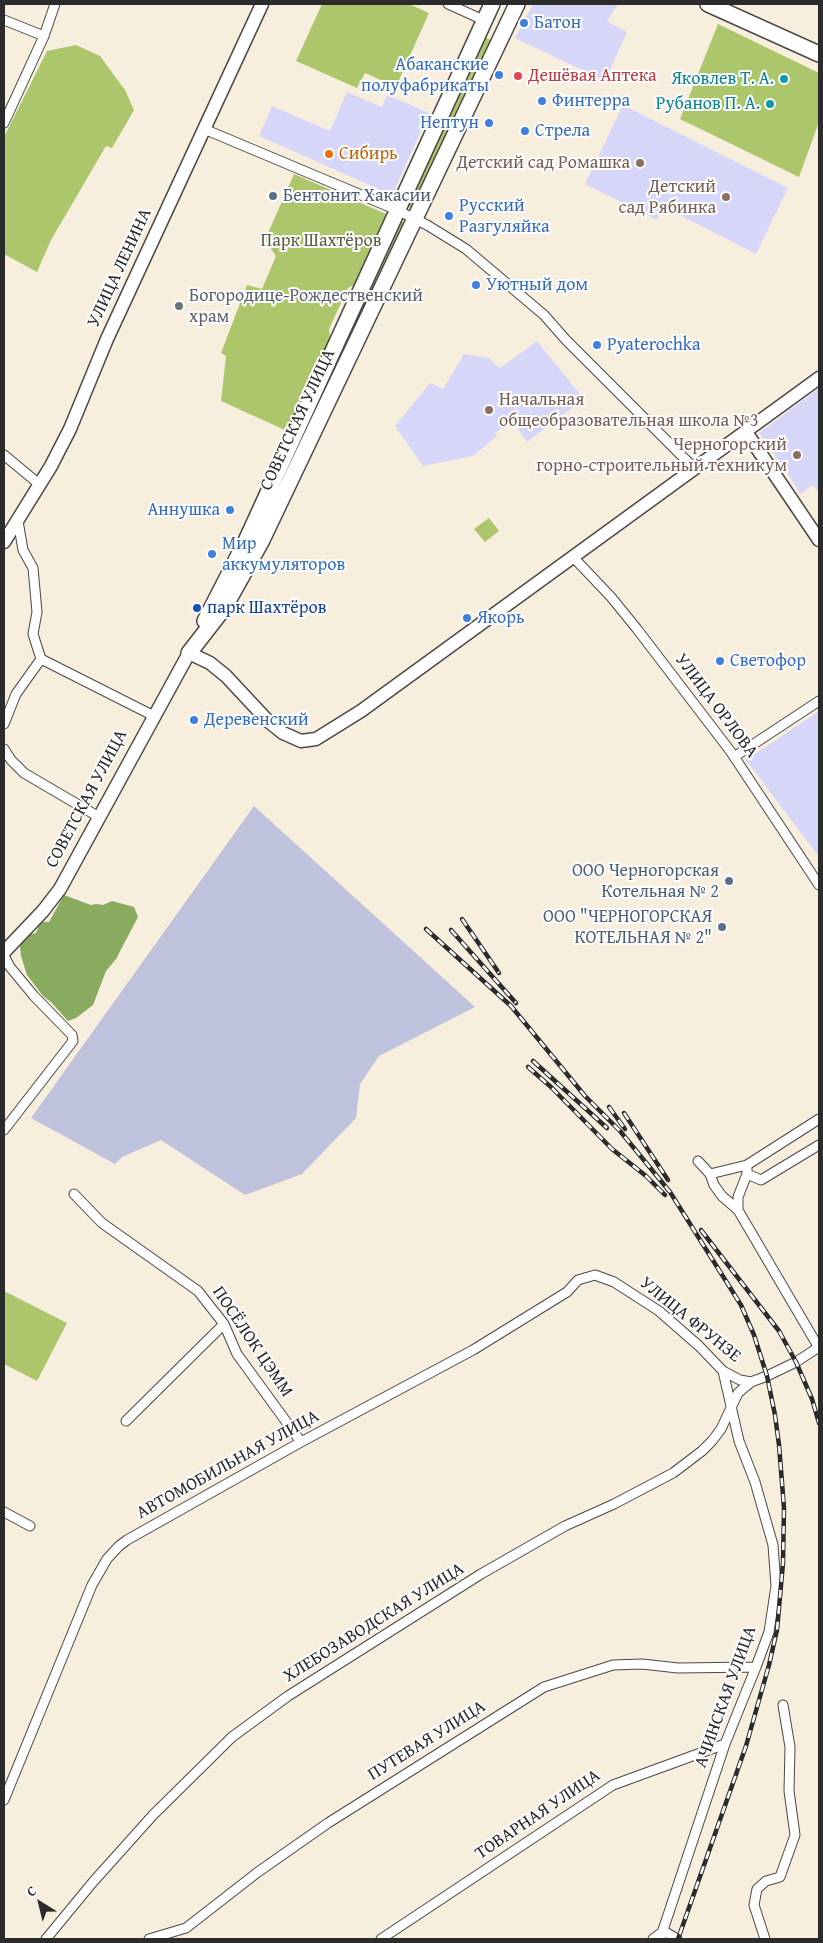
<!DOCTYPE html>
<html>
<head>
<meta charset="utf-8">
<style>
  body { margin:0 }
  #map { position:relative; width:823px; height:1943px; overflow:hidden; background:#f8eede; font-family:"Gentium Book Plus",serif }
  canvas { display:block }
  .frame { position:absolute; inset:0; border:5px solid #2b2b2b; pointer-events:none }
  .north { position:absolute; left:15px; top:1878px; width:50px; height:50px; -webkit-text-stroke:4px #fff; paint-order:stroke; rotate:324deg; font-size:14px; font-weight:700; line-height:20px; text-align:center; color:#2b2b2b }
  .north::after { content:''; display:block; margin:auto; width:18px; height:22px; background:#2b2b2b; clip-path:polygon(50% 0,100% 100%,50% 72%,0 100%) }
</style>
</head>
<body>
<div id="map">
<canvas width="823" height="1943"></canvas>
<div class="frame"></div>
<div class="north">С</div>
</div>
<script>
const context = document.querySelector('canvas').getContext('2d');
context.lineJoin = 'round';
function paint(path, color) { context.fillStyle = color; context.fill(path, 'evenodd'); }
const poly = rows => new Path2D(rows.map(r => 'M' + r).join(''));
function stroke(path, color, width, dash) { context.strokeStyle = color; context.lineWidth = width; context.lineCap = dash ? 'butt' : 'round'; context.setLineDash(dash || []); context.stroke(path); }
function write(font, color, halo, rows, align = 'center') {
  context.font = font + ' "Gentium Book Plus",serif'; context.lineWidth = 4; context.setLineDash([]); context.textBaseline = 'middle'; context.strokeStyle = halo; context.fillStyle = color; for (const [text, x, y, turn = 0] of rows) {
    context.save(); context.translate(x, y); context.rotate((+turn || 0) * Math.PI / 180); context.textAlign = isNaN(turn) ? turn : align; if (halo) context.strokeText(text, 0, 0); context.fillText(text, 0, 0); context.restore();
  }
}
const built = poly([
  [533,4,618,4,607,21,627,32,605,81,515,38],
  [347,92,382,107,387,95,429,113,392,195,259,136,272,106,330,131],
  [623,105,788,188,756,254,664,207,657,220,585,184],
  [537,341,584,399,527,442,513,421,495,433,497,436,473,456,423,466,395,426,430,383,443,389,464,354,489,358,500,368],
  [819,388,819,493,813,485,800,494,790,477,759,433],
  [819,711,819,857,746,760]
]);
const industrial = poly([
  [254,806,475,1007,379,1056,360,1084,356,1118,302,1174,245,1195,161,1140,122,1157,115,1164,31,1118]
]);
const green = poly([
  [322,4,409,4,429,13,396,87,365,73,357,88,296,61],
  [718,24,819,73,819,122,799,177,680,119],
  [483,36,494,42,415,210,405,205],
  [76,45,100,56,125,90,134,110,112,148,106,146,51,240,37,272,4,254,4,137,47,51],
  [294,174,386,214,354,285,348,288,329,329,330,338,287,431,221,401,226,356,221,353,247,285,262,289,276,256,265,240],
  [398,220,408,224,260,536,255,533],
  [489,518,499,531,485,542,474,529],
  [4,1291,67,1323,37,1381,4,1364]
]);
const forest = poly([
  [64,895,91,905,96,904,103,905,112,901,134,907,138,917,116,959,106,971,93,1005,76,1018,68,1021,51,1002,43,996,27,975,21,956,20,946,27,935,36,933,40,922,49,922]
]);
const street = poly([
  [448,4,479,18],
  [4,20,44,36],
  [4,123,44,36,55,4],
  [204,129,397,210,427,225,466,249,544,315,566,340,695,469],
  [4,455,39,484],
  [18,521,23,550,33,568,37,612,33,634,41,659],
  [573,557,611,597,637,629,731,752,819,885],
  [4,724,16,694,41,659,154,716],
  [4,749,11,760,24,773,99,817],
  [734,757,819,701],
  [4,956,10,967,34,996,72,1035,73,1041,4,1130],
  [819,1145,761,1180,747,1174,738,1197,738,1210,819,1348],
  [698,1161,710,1174],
  [747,1174,747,1165,819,1119],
  [74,1194,102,1223,198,1291,224,1324,237,1354,301,1442],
  [738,1210,722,1196,714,1185,710,1174,747,1165],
  [126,1421,224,1324],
  [4,1512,30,1526],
  [4,1800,92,1585,107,1559,119,1546,127,1540,301,1442,473,1350,567,1292,578,1280,595,1275,614,1282,659,1311,699,1346,723,1371,740,1380,751,1382,767,1376,796,1362,819,1347],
  [46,1939,93,1882,153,1815,232,1737,288,1696,481,1574,565,1526,614,1504,673,1473,702,1451,712,1441,721,1429,738,1393,751,1382],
  [149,1939,186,1928,258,1872,328,1823,544,1687,613,1665,642,1664,678,1668,756,1667],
  [381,1939,613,1785,725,1744],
  [653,1939,664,1931,677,1939],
  [660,1939,725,1744,756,1667,769,1632,776,1586,773,1545,755,1482,739,1441,723,1371],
  [765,1939,754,1905,757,1889,766,1881,780,1877,795,1835,789,1791,790,1747,783,1705]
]);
const secondary = poly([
  [746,432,819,540],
  [4,542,51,466,70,429,107,339,262,4],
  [4,952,43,911,60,889,189,653,210,663,226,676,268,721,283,733,301,741,316,739,361,711,819,378]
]);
const primary = poly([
  [708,4,819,54],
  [205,621,245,543,492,4],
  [189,653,224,608,262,540,517,4]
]);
const rail = poly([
  [462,919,499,973],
  [426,929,511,1006,585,1096,620,1131,670,1192,741,1305,754,1335,767,1376,775,1415,779,1445,784,1508,783,1563,777,1630,769,1665,746,1746,678,1939],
  [451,930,516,1003],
  [533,1061,607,1128],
  [528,1067,551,1087,612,1149,646,1176,665,1195],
  [609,1107,625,1129],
  [624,1113,668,1180],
  [701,1230,779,1331,796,1362,812,1399,819,1423]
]);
const markers = [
  [524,23,5,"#3f7fe0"],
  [499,75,5,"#3f7fe0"],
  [518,76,5,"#e0444e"],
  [784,79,5,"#0f9aa8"],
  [542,101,5,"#3f7fe0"],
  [770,104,5,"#0f9aa8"],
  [489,123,5,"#3f7fe0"],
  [525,131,5,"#3f7fe0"],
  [329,154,5,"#e8710a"],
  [640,163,5,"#8d6e63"],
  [273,196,5,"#5c6f8a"],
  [726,197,5,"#8d6e63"],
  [449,216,5,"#3f7fe0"],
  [476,285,5,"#3f7fe0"],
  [179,306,5,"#6b7280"],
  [597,345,5,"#3f7fe0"],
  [489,410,5,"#8d6e63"],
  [797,455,5,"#8d6e63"],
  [230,510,5,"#3f7fe0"],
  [212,554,5,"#3f7fe0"],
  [197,608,5,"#1a4fb4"],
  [467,618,5,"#3f7fe0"],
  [720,661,5,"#3f7fe0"],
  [194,720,5,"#3f7fe0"],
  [729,881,5,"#5c6f8a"],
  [722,927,5,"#5c6f8a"]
];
const shopNames = [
  ["Батон",534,23],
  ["Абаканские",489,65,"right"],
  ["полуфабрикаты",489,86,"right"],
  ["Финтерра",552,101],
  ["Нептун",479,123,"right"],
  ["Стрела",535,131],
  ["Русский",459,206],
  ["Разгуляйка",459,227],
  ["Уютный дом",486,285],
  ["Pyaterochka",607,345],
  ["Аннушка",220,510,"right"],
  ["Мир",222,544],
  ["аккумуляторов",222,565],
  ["Якорь",477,618],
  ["Светофор",730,661],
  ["Деревенский",204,720]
];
const healthNames = [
  ["Дешёвая Аптека",528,76]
];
const cultureNames = [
  ["Яковлев Т. А.",774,79],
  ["Рубанов П. А.",760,104]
];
const foodNames = [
  ["Сибирь",339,154]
];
const educationNames = [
  ["Детский сад Ромашка",630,163],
  ["Детский",716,187],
  ["сад Рябинка",716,208],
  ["Начальная",499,400,"left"],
  ["общеобразовательная школа №3",499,421,"left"],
  ["Черногорский",787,445],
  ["горно-строительный техникум",787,466]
];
const serviceNames = [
  ["Бентонит Хакасии",283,196,"left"],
  ["ООО Черногорская",719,871],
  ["Котельная № 2",719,892],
  ["ООО \"ЧЕРНОГОРСКАЯ",712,917],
  ["КОТЕЛЬНАЯ № 2\"",712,938]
];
const parkNames = [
  ["Парк Шахтёров",321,241]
];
const streetNames = [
  ["УЛИЦА ЛЕНИНА",120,268,-65],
  ["СОВЕТСКАЯ УЛИЦА",298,420,-65],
  ["УЛИЦА ОРЛОВА",716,706,53],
  ["СОВЕТСКАЯ УЛИЦА",87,799,-62],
  ["УЛИЦА ФРУНЗЕ",690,1320,39],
  ["ПОСЁЛОК ЦЭММ",252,1342,56],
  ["АВТОМОБИЛЬНАЯ УЛИЦА",228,1465,-29],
  ["ХЛЕБОЗАВОДСКАЯ УЛИЦА",374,1623,-32],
  ["АЧИНСКАЯ УЛИЦА",726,1697,-70],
  ["ПУТЕВАЯ УЛИЦА",427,1741,-32],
  ["ТОВАРНАЯ УЛИЦА",538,1815,-34]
];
const worshipNames = [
  ["Богородице-Рождественский",189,296],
  ["храм",189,317]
];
const transitNames = [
  ["парк Шахтёров",207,608]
];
paint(built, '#d6d7f8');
paint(industrial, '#bec2dd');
paint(green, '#acc66c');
paint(forest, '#89ab60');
stroke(street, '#4a4846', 11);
stroke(secondary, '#4a4846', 15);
stroke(primary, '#4a4846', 18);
stroke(street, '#fff', 9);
stroke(secondary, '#fff', 12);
stroke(primary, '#fff', 15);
stroke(rail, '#2b2b2b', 4.5);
stroke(rail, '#fff', 2.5, [8]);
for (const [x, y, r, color] of markers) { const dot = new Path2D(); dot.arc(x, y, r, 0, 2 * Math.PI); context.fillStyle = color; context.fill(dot); stroke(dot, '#fff', 2); }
write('18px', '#366cbe', '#fff', shopNames, 'left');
write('18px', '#be3a42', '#fff', healthNames, 'left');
write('18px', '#0d838f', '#fff', cultureNames, 'right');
write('18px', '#c56008', '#fff', foodNames, 'left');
write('18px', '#785e54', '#fff', educationNames, 'right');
write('18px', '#4e5e75', '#fff', serviceNames, 'right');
write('18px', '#586142', '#fff', parkNames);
write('18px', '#2b2b2b', '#fff', streetNames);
write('18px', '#5b616d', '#fff', worshipNames, 'left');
write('18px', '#164399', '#fff', transitNames, 'left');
</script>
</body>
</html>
